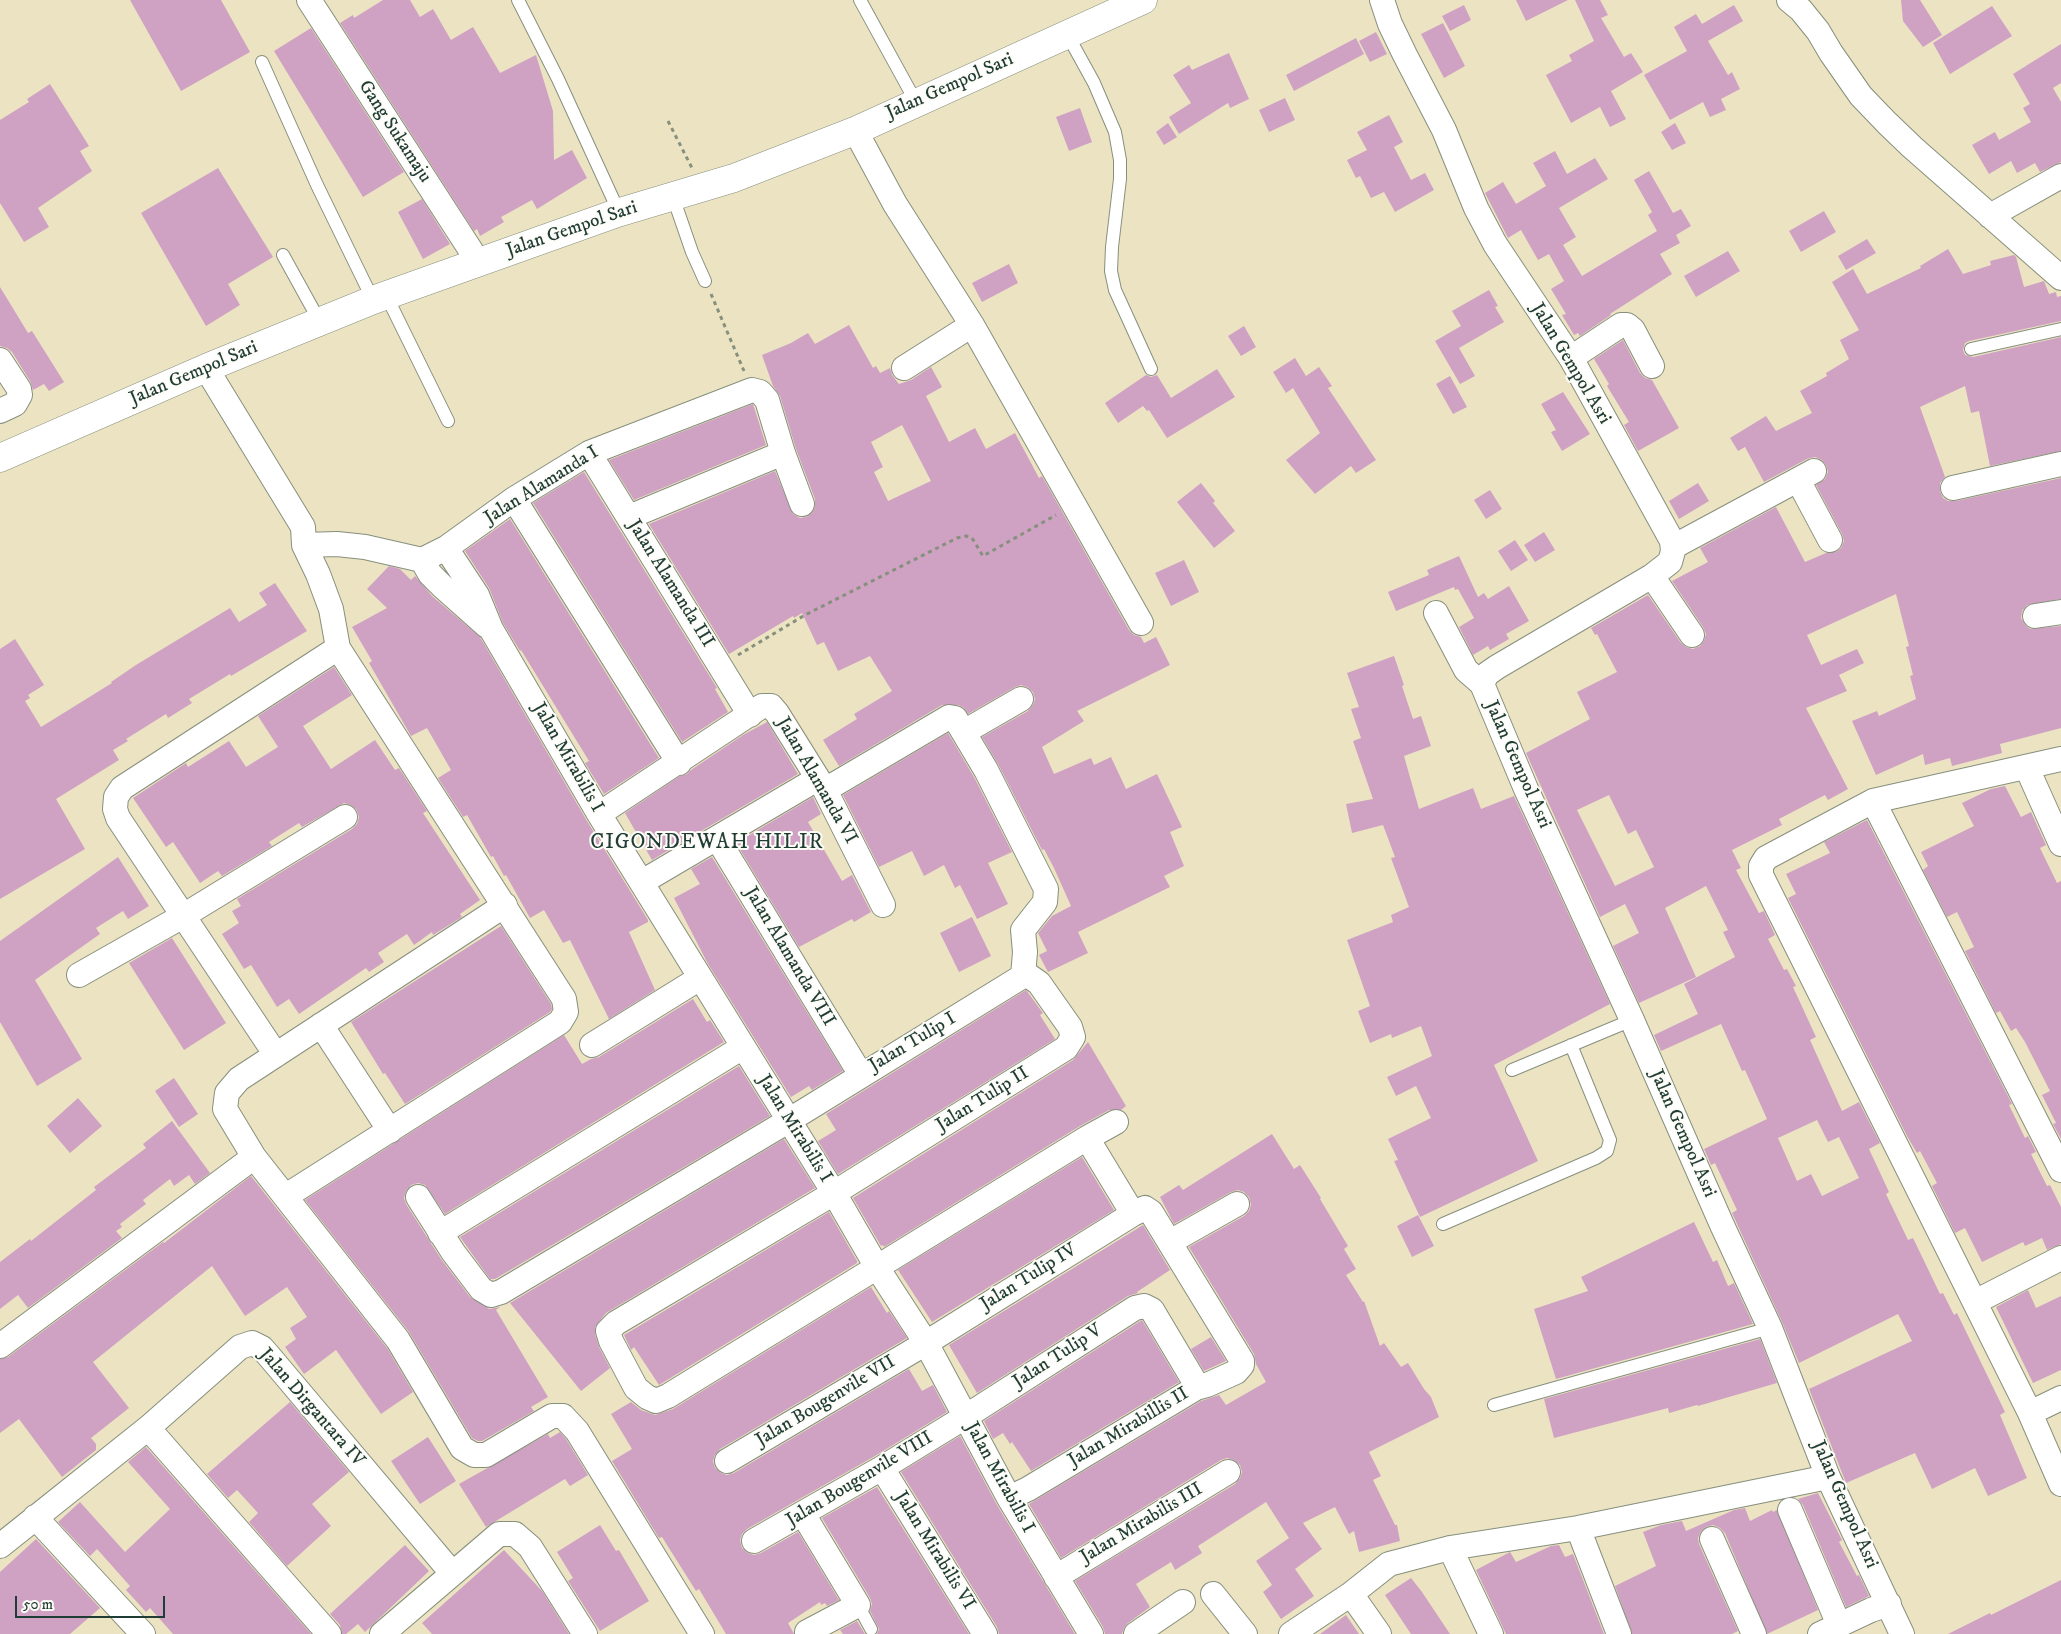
<!DOCTYPE html>
<html>
<head>
<meta charset="utf-8">
<style>
  body { margin:0 }
  #map { position:relative; width:2061px; height:1634px; overflow:hidden; background:#ece3c3; font-family:"IM FELL DW Pica",serif }
  canvas { display:block }
  .scale { position:absolute; left:15px; top:1596px; width:150px; height:22px; box-sizing:border-box; border:2px solid #1f3d34; border-top:0; padding-left:6px; font-size:15px; line-height:18px; white-space:nowrap; color:#1f3d34; -webkit-text-stroke:4px #fdfcf7; paint-order:stroke }
</style>
</head>
<body>
<div id="map">
<canvas width="2061" height="1634"></canvas>
<div class="scale">50 m</div>
</div>
<script>
const context = document.querySelector('canvas').getContext('2d');
context.lineJoin = 'round';
function paint(path, color) { context.fillStyle = color; context.fill(path, 'evenodd'); }
const poly = rows => new Path2D(rows.map(r => 'M' + r).join(''));
function stroke(path, color, width, dash) { context.strokeStyle = color; context.lineWidth = width; context.lineCap = dash ? 'butt' : 'round'; context.setLineDash(dash || []); context.stroke(path); }
function write(font, color, halo, rows, align = 'center') {
  context.font = font + ' "IM FELL DW Pica",serif'; context.lineWidth = 4; context.setLineDash([]); context.textBaseline = 'middle'; context.strokeStyle = halo; context.fillStyle = color; for (const [text, x, y, turn = 0] of rows) {
    context.save(); context.translate(x, y); context.rotate((+turn || 0) * Math.PI / 180); context.textAlign = isNaN(turn) ? turn : align; if (halo) context.strokeText(text, 0, 0); context.fillText(text, 0, 0); context.restore();
  }
}
const building = poly([
  [130,0,221,0,250,52,181,91],
  [383,0,410,0,420,17,433,9,451,40,473,27,500,73,536,55,553,111,554,160,572,150,587,178,537,209,532,200,501,217,504,222,480,236,477,229,474,231,340,23,353,15,354,18],
  [1516,0,1568,0,1526,21],
  [1575,0,1600,0,1608,15,1601,18,1624,57,1631,53,1643,72,1611,91,1626,119,1610,127,1600,107,1571,123,1546,75,1572,61,1569,55,1594,41],
  [1901,0,1920,0,1942,35,1923,47,1903,21],
  [1464,5,1471,20,1450,31,1442,16],
  [1734,5,1743,21,1708,41,1728,75,1732,72,1740,89,1721,99,1726,110,1710,117,1703,102,1670,120,1644,75,1687,51,1674,27,1696,14,1702,24],
  [1992,6,2012,36,1950,74,1933,43],
  [1443,23,1465,66,1444,78,1421,34],
  [311,28,404,172,363,197,274,51],
  [1376,32,1387,54,1370,62,1359,41],
  [1356,38,1364,54,1294,91,1286,75],
  [2061,44,2061,83,2053,88,2061,102,2061,162,2040,172,2035,163,2017,173,2011,161,1989,174,1972,145,1995,132,1999,140,2031,122,2023,108,2030,104,2013,74],
  [1229,53,1249,99,1230,108,1228,103,1179,134,1169,117,1191,103,1173,75,1189,65,1192,70],
  [50,84,89,146,80,151,92,171,38,208,49,227,24,242,0,203,0,120,29,102,27,99],
  [1285,98,1295,120,1269,132,1259,110],
  [1080,108,1092,142,1069,151,1056,117],
  [1389,115,1403,142,1394,147,1411,180,1425,173,1434,190,1395,212,1384,192,1371,198,1360,176,1356,178,1347,160,1367,150,1357,132],
  [1168,123,1177,137,1164,145,1156,132],
  [1675,123,1686,143,1672,150,1661,132],
  [1555,151,1567,174,1595,158,1608,179,1559,208,1576,237,1563,245,1582,276,1657,231,1648,215,1652,212,1634,180,1649,171,1673,213,1681,209,1691,226,1676,235,1680,243,1660,254,1672,274,1610,314,1611,315,1580,336,1578,333,1574,335,1562,315,1566,314,1551,289,1564,281,1549,254,1538,260,1521,230,1508,238,1485,193,1503,182,1516,204,1546,186,1533,163],
  [218,168,273,257,228,284,240,305,206,326,141,213],
  [422,199,450,244,423,259,398,212],
  [1824,211,1836,232,1801,252,1789,231],
  [1867,239,1876,253,1846,270,1838,256],
  [1948,249,1963,274,1991,265,1990,261,2014,255,2016,257,2024,287,2044,281,2049,294,2056,292,2057,297,2061,296,2061,321,1969,341,1965,343,1963,350,1965,355,1973,357,2061,337,2061,451,1990,466,1979,411,1971,413,1965,386,1920,407,1945,477,1940,483,1940,491,1943,498,1948,501,1956,501,2061,478,2061,599,2027,605,2022,611,2021,618,2025,625,2030,629,2061,626,2061,728,2000,744,2002,753,1952,766,1950,758,1925,765,1923,754,1876,775,1852,721,1877,711,1879,716,1916,699,1910,676,1913,675,1906,647,1909,646,1896,594,1807,635,1821,665,1857,649,1864,663,1839,675,1847,691,1806,708,1848,789,1828,800,1825,795,1779,819,1782,825,1732,850,1741,868,1736,870,1759,913,1764,911,1775,935,1768,939,1784,970,1787,969,1796,986,1793,987,1816,1037,1810,1040,1842,1111,1859,1102,1880,1143,1869,1149,1889,1192,1886,1194,1908,1240,1913,1238,1940,1294,1943,1293,1954,1315,1957,1313,2005,1412,2000,1415,2027,1478,1988,1496,1975,1468,1932,1489,1915,1453,1846,1483,1809,1389,1912,1341,1898,1314,1799,1363,1782,1322,1732,1213,1737,1210,1715,1163,1711,1165,1704,1149,1767,1119,1745,1070,1742,1071,1721,1024,1661,1051,1654,1035,1698,1014,1684,984,1735,957,1723,932,1728,930,1706,886,1665,908,1696,977,1639,1003,1613,946,1639,933,1625,904,1600,917,1526,753,1590,719,1577,692,1617,672,1597,634,1595,635,1591,628,1648,595,1681,643,1686,647,1693,649,1700,646,1704,641,1706,634,1703,627,1672,581,1708,562,1700,548,1776,507,1805,562,1826,553,1836,552,1841,548,1844,541,1842,534,1816,485,1825,479,1828,472,1826,465,1822,460,1815,457,1807,459,1764,482,1745,447,1738,451,1730,438,1766,416,1776,431,1812,413,1800,391,1827,376,1826,373,1849,359,1840,340,1859,330,1832,282,1853,269,1867,294,1921,268,1920,266],
  [1609,795,1628,834,1636,830,1654,867,1615,886,1577,810],
  [1817,1120,1828,1142,1839,1137,1859,1178,1822,1196,1811,1174,1797,1181,1778,1138],
  [1728,251,1740,271,1696,297,1684,276],
  [1009,264,1018,283,982,302,972,283],
  [0,287,28,333,32,331,64,382,49,391,44,384,33,390,30,381,12,352,7,348,0,346],
  [1489,290,1498,306,1495,307,1504,322,1459,348,1475,376,1460,384,1435,341,1461,326,1452,311],
  [849,325,873,368,876,366,880,373,890,368,892,375,899,384,911,380,931,367,942,387,926,396,949,442,975,428,986,449,1015,433,1039,478,1042,476,1129,630,1134,635,1141,637,1144,643,1156,637,1170,665,1077,711,1084,721,1042,747,1054,774,1091,758,1094,765,1111,757,1126,789,1157,774,1182,827,1170,832,1184,866,1164,876,1170,887,1078,932,1088,953,1048,972,1039,955,1047,951,1038,933,1052,916,1071,906,1054,868,1044,849,1042,850,998,764,982,737,1028,711,1033,705,1035,699,1033,692,1027,687,1021,685,1015,687,968,714,963,707,958,705,942,705,839,766,823,740,857,719,854,714,892,691,870,656,838,671,824,642,817,645,802,613,794,618,793,616,729,654,649,524,775,471,793,514,800,518,806,517,812,513,815,507,815,499,796,449,780,396,773,386,762,355,791,343,808,333,815,344],
  [902,425,931,481,888,501,874,472,883,467,871,442],
  [1244,326,1256,347,1241,356,1228,336],
  [1623,340,1640,373,1645,378,1652,380,1679,428,1638,451,1624,425,1629,422,1607,386,1609,384,1594,359],
  [1295,358,1306,376,1319,367,1332,386,1328,388,1376,460,1356,473,1351,466,1315,494,1286,460,1320,433,1293,388,1286,393,1273,372],
  [1217,369,1235,397,1167,438,1149,410,1147,411,1143,406,1118,423,1105,403,1146,375,1151,377,1157,375,1171,398],
  [1450,376,1467,407,1453,414,1436,384],
  [1563,392,1590,434,1562,451,1551,432,1556,430,1541,404],
  [753,404,766,445,634,500,609,460],
  [584,472,717,688,715,689,728,712,682,742,533,503],
  [1201,483,1215,501,1213,503,1235,531,1214,548,1177,502],
  [1698,483,1709,501,1679,519,1669,501],
  [1490,490,1502,509,1486,519,1474,500],
  [510,519,659,758,604,794,585,763,589,761,521,650,520,651,503,623,489,588,465,551],
  [1544,532,1555,550,1535,562,1524,545],
  [1515,540,1528,560,1511,571,1498,551],
  [1459,556,1478,597,1484,593,1488,599,1509,586,1529,621,1506,634,1509,639,1490,650,1488,646,1473,655,1459,627,1474,618,1458,589,1455,590,1454,587,1396,611,1388,592,1429,575,1427,570],
  [1184,560,1199,592,1171,606,1155,573],
  [389,566,400,569,411,580,415,576,432,596,480,637,587,821,648,920,648,922,629,932,655,990,609,1019,570,940,563,943,544,910,530,918,506,875,504,876,493,856,491,857,467,815,463,817,438,778,451,770,427,728,411,736,369,663,372,661,352,627,387,608,367,589],
  [275,583,307,631,231,676,230,674,189,699,192,703,168,718,166,714,126,739,128,741,113,750,119,760,56,799,85,849,0,899,0,649,15,639,44,685,28,695,30,698,25,701,41,727,112,683,111,682,136,665,230,608,239,622,267,605,259,593],
  [1394,656,1404,685,1402,686,1413,719,1421,716,1431,746,1404,756,1419,809,1473,788,1481,809,1514,796,1610,1004,1494,1065,1538,1161,1420,1217,1394,1161,1398,1160,1388,1139,1431,1118,1416,1086,1396,1096,1387,1077,1432,1056,1421,1026,1392,1038,1391,1034,1370,1043,1358,1011,1370,1006,1347,940,1393,922,1391,915,1409,907,1391,858,1395,857,1383,825,1352,833,1346,804,1373,799,1353,741,1361,738,1351,709,1359,707,1347,673],
  [334,667,352,695,303,726,331,769,375,740,395,770,399,768,427,811,423,813,480,900,460,914,462,917,433,935,432,932,414,945,407,934,378,953,384,962,369,972,366,968,299,1014,289,999,277,1007,251,965,244,969,222,934,239,923,232,911,241,906,237,899,352,829,357,824,359,817,356,809,351,805,344,803,302,827,299,823,269,842,272,846,222,876,218,871,200,883,173,842,166,847,133,798,186,763,188,767,229,741,246,767,278,747,258,716],
  [767,722,798,774,652,860,625,813,680,776,687,774,691,770,743,735],
  [948,733,974,777,1012,852,988,863,1008,904,977,919,960,885,955,888,944,865,924,876,912,851,879,867,843,795],
  [2005,786,2021,817,2031,812,2046,845,2040,848,2057,883,2061,881,2061,1139,2053,1124,2056,1123,2042,1095,2050,1091,2025,1042,2016,1028,2011,1031,2000,1011,1996,1013,1965,951,1974,947,1957,912,1947,917,1923,870,1928,866,1921,852,1974,826,1962,803,1991,789],
  [813,797,821,814,808,822,842,881,852,875,871,912,854,922,852,919,799,947,736,843],
  [1867,820,2012,1104,2009,1105,2025,1138,2028,1136,2036,1152,2031,1154,2047,1186,2050,1185,2061,1207,2061,1244,2047,1250,2042,1238,2025,1246,2023,1242,1982,1262,1965,1228,1955,1233,1932,1186,1937,1183,1920,1151,1917,1153,1907,1136,1788,898,1796,894,1786,874,1830,853,1824,842],
  [118,857,149,906,128,919,123,911,96,928,100,934,35,980,82,1059,37,1086,0,1022,0,941],
  [712,857,843,1071,812,1090,809,1086,791,1097,708,964,674,898,700,884,691,869],
  [972,917,991,956,959,972,940,933],
  [501,926,551,1004,552,1009,550,1012,405,1104,385,1073,383,1074,351,1022],
  [172,938,226,1023,184,1050,129,963],
  [1026,990,1043,1013,1040,1015,1055,1039,838,1174,818,1141,836,1130,826,1114],
  [693,999,707,1022,710,1020,724,1042,445,1214,425,1185,418,1183,411,1185,406,1191,404,1198,406,1204,441,1259,470,1297,489,1309,500,1307,496,1310,548,1397,531,1407,534,1411,482,1441,478,1441,472,1438,409,1332,305,1200,564,1035,582,1064,591,1059,599,1057],
  [1088,1042,1126,1106,1121,1110,1109,1110,1080,1126,884,1247,883,1245,881,1246,853,1198,1073,1060],
  [739,1066,770,1116,495,1279,490,1279,460,1237],
  [174,1078,198,1114,179,1127,155,1091],
  [78,1098,102,1126,70,1153,47,1126],
  [172,1121,210,1173,195,1184,189,1175,174,1186,170,1179,143,1200,146,1204,120,1224,122,1227,116,1231,122,1238,28,1308,18,1295,0,1309,0,1262,30,1239,31,1241,96,1190,94,1187,146,1148,143,1144],
  [1272,1134,1294,1169,1300,1165,1321,1198,1320,1199,1348,1246,1344,1249,1356,1269,1346,1275,1363,1302,1364,1301,1380,1346,1384,1343,1401,1367,1408,1363,1424,1389,1431,1397,1439,1417,1369,1452,1381,1476,1373,1480,1395,1525,1397,1525,1400,1541,1359,1552,1354,1531,1349,1534,1335,1507,1303,1523,1322,1549,1295,1569,1314,1596,1281,1619,1263,1592,1272,1585,1256,1561,1289,1538,1266,1502,1198,1546,1202,1553,1175,1570,1171,1562,1136,1584,1150,1607,1128,1623,1124,1628,1122,1634,1105,1634,1103,1627,1075,1581,1235,1484,1240,1478,1242,1472,1240,1465,1234,1460,1227,1458,1221,1460,1061,1558,1029,1504,1201,1401,1219,1395,1226,1405,1266,1382,1256,1364,1254,1354,1189,1247,1244,1216,1249,1211,1251,1205,1249,1197,1244,1192,1238,1190,1231,1192,1174,1224,1160,1197,1179,1185,1183,1190],
  [784,1139,815,1188,606,1313,595,1327,595,1334,599,1347,610,1368,581,1391,510,1303],
  [1082,1157,1114,1210,932,1322,898,1270],
  [251,1176,387,1348,413,1392,381,1414,336,1350,304,1374,285,1347,296,1339,290,1328,307,1317,287,1287,245,1316,212,1266,93,1362,129,1408,91,1438,96,1444,96,1450,62,1477,19,1419,0,1433,0,1359,8,1357,163,1242,164,1243],
  [829,1212,857,1261,857,1263,659,1385,634,1347,631,1350,624,1335],
  [1418,1215,1434,1246,1412,1257,1397,1226],
  [1694,1222,1713,1262,1717,1260,1728,1286,1734,1283,1753,1324,1556,1379,1534,1309,1588,1291,1581,1277],
  [1143,1225,1170,1270,1137,1292,1138,1293,1128,1296,977,1393,949,1345],
  [871,1287,887,1313,889,1311,907,1338,720,1449,715,1455,713,1461,715,1468,721,1473,727,1475,734,1473,909,1369,922,1391,933,1385,947,1412,875,1456,747,1529,742,1534,740,1540,742,1548,748,1553,754,1555,761,1553,798,1532,839,1600,827,1606,825,1603,821,1605,820,1602,788,1623,794,1634,726,1634,699,1589,696,1591,662,1537,659,1538,612,1461,632,1449,611,1414,631,1402,641,1410,655,1415,673,1409],
  [2028,1290,2036,1308,2061,1296,2061,1370,2033,1383,1996,1307],
  [1142,1320,1179,1382,1031,1471,1012,1442,1010,1444,1003,1433,993,1439,984,1421],
  [1211,1337,1226,1361,1204,1371,1191,1349],
  [1760,1339,1777,1383,1698,1406,1697,1405,1669,1413,1668,1408,1554,1438,1544,1399],
  [290,1402,349,1472,312,1504,331,1526,287,1566,249,1522,258,1513,237,1490,228,1498,207,1474],
  [560,1432,566,1439,588,1475,570,1486,565,1479,486,1527,459,1484,548,1434,550,1438],
  [960,1436,997,1505,1075,1634,999,1634,997,1627,901,1472],
  [428,1437,456,1481,420,1504,391,1461],
  [146,1447,311,1634,173,1634,150,1608,146,1612,126,1590,130,1586,97,1549,90,1556,58,1522,80,1502,125,1552,170,1509,128,1462],
  [877,1487,969,1634,877,1634,879,1629,870,1611,872,1604,870,1598,822,1518],
  [1818,1493,1842,1540,1839,1542,1857,1576,1859,1575,1869,1596,1846,1607,1803,1505,1798,1499],
  [1745,1508,1750,1521,1772,1510,1773,1512,1777,1510,1818,1610,1767,1634,1725,1533,1720,1528,1713,1525,1706,1527,1701,1531,1698,1538,1699,1544,1738,1631,1732,1634,1632,1634,1615,1586,1656,1566,1643,1532,1661,1525,1682,1521,1686,1531,1734,1510],
  [600,1525,616,1551,619,1550,649,1601,600,1631,568,1581,573,1578,557,1552],
  [36,1539,100,1608,70,1634,0,1634,0,1572],
  [405,1545,429,1571,365,1632,358,1624,346,1634,342,1634,340,1625,330,1614],
  [1559,1545,1565,1557,1573,1554,1604,1634,1506,1634,1476,1570,1510,1552,1516,1562,1551,1546],
  [504,1550,542,1591,569,1634,432,1634,422,1623],
  [1411,1578,1422,1592,1450,1634,1411,1634,1385,1595],
  [2061,1580,2061,1634,1948,1634,1990,1613,1991,1615],
  [1346,1615,1359,1634,1320,1634],
  [857,1621,865,1634,843,1634,840,1630]
]);
const path = poly([
  [668,121,692,168],
  [711,294,744,371],
  [738,655,805,615,957,538,966,536,972,538,983,556,1056,515]
]);
const lane = poly([
  [518,0,558,79,613,199,617,213],
  [860,0,916,102],
  [1067,34,1094,83,1115,132,1120,160,1120,179,1112,247,1111,271,1115,290,1151,369],
  [262,62,317,185,373,300],
  [673,197,692,252,705,281],
  [283,255,320,322],
  [386,295,448,421],
  [1971,349,2061,329],
  [1512,1070,1632,1020],
  [1443,1224,1596,1158,1607,1151,1610,1140,1571,1045],
  [1494,1405,1770,1328],
  [858,1605,871,1629]
]);
const street = poly([
  [309,0,479,263],
  [1382,0,1390,24,1405,55,1444,130,1476,208,1495,244,1571,358,1672,541,1673,551,1670,562,1652,576,1497,667,1487,674,1482,684,1526,789,1632,1020,1722,1225,1770,1328,1828,1477,1902,1634],
  [1789,0,1801,10,1818,31,1831,53,1861,96,1887,123,1912,147,2061,278],
  [857,130,862,143,895,204,972,325,1141,623],
  [1990,216,2061,176],
  [1571,358,1621,325,1627,325,1633,330,1652,366],
  [0,360,19,389,20,395,15,404,0,411],
  [206,368,303,527,304,545,318,574,331,609,338,648,122,788,116,797,115,809,118,818,276,1055],
  [904,368,972,325],
  [589,453,750,715],
  [1798,480,1830,540],
  [1953,488,2061,464],
  [514,499,679,763],
  [629,517,783,453],
  [304,545,337,544,365,547,422,560,430,574,442,586,487,626],
  [1673,547,1814,471],
  [446,548,477,595,491,629,599,814,834,1193,878,1269,926,1343,1009,1498,1091,1634],
  [422,560,446,548,514,499,589,453,752,390,760,392,767,400,783,453,802,504],
  [1652,576,1692,635],
  [1436,613,1466,670,1482,684],
  [2035,616,2061,612],
  [964,732,1021,699],
  [2061,759,1873,801,1766,858,1761,866,1761,875,2030,1413,2061,1484],
  [2027,768,2061,844],
  [825,790,949,717,955,718,986,770,1046,889,1045,902,1023,930,1025,952,1023,976],
  [1873,801,2061,1170],
  [599,814,762,706,771,706,777,713,825,790,883,905],
  [717,838,861,1075],
  [642,882,817,779],
  [505,905,239,1079,227,1093,225,1109,254,1157,398,1340,462,1448,474,1455,486,1455,552,1416,563,1416,577,1431,702,1634],
  [79,975,183,916,345,817],
  [321,1025,390,1131],
  [592,1045,700,978],
  [1087,1138,1133,1214],
  [286,1196,560,1022,566,1012,564,999,338,648],
  [418,1197,453,1252,481,1289,491,1295,501,1292,788,1121,1023,976,1029,976,1039,983,1070,1027,1073,1037,1066,1048,834,1193,616,1323,608,1331,611,1341,636,1388,647,1397,656,1401,668,1396,1087,1138,1116,1122],
  [440,1233,743,1047],
  [1170,1242,1237,1204],
  [1975,1302,2061,1258],
  [0,1346,254,1157],
  [2030,1413,2061,1398],
  [148,1428,329,1634],
  [727,1461,926,1343,1133,1214,1145,1208,1151,1212,1242,1361,1242,1365,1236,1372,1207,1385,1196,1388],
  [882,1468,985,1634],
  [1790,1510,1839,1625],
  [803,1514,858,1605,807,1632],
  [35,1517,143,1634],
  [1578,1528,1619,1634],
  [1712,1539,1754,1634],
  [754,1541,882,1468,965,1417,1135,1308,1144,1306,1152,1310,1196,1384,1196,1388,1028,1489,1009,1498],
  [0,1546,148,1428,240,1347,252,1343,262,1348,269,1356,452,1573],
  [1450,1548,1491,1634],
  [1056,1577,1228,1472],
  [1213,1594,1245,1634],
  [1351,1594,1379,1634],
  [382,1634,499,1534,515,1534,530,1547,585,1634],
  [1136,1634,1183,1602],
  [1291,1634,1351,1594,1389,1564,1450,1548,1578,1528,1828,1477],
  [1820,1634,1871,1610,1889,1604]
]);
const secondary = poly([
  [0,458,206,368,373,300,617,213,734,178,857,130,1143,0]
]);
const streetNames = [
  ["Jalan Gempol Sari",950,87,-24],
  ["Gang Sukamaju",394,132,57],
  ["Jalan Gempol Sari",572,230,-19],
  ["Jalan Gempol Asri",1570,364,59],
  ["Jalan Gempol Sari",194,374,-23],
  ["Jalan Alamanda I",542,486,-32],
  ["Jalan Alamanda III",670,584,58],
  ["Jalan Mirabilis I",567,758,60],
  ["Jalan Gempol Asri",1517,765,66],
  ["Jalan Alamanda VI",816,781,60],
  ["Jalan Alamanda VIII",789,957,59],
  ["Jalan Tulip I",913,1043,-31],
  ["Jalan Tulip II",983,1100,-32],
  ["Jalan Mirabilis I",794,1129,58],
  ["Jalan Gempol Asri",1682,1134,66],
  ["Jalan Tulip IV",1029,1278,-32],
  ["Jalan Tulip V",1058,1357,-33],
  ["Jalan Bougenvile VII",826,1402,-31],
  ["Jalan Dirgantara IV",311,1408,49],
  ["Jalan Mirabillis II",1129,1428,-31],
  ["Jalan Mirabilis I",999,1478,61],
  ["Jalan Bougenvile VIII",860,1480,-31],
  ["Jalan Gempol Asri",1844,1505,66],
  ["Jalan Mirabilis III",1142,1524,-31],
  ["Jalan Mirabilis VI",934,1551,58]
];
const quarterNames = [
  ["CIGONDEWAH HILIR",707,844]
];
paint(building, '#cfa2c3');
stroke(lane, '#86907c', 14);
stroke(street, '#86907c', 26);
stroke(secondary, '#86907c', 29);
stroke(path, '#86907c', 3, [4, 4]);
stroke(lane, '#fff', 12);
stroke(street, '#fff', 24);
stroke(secondary, '#fff', 28);
write('19px', '#1f3d34', '#fdfcf7', streetNames);
context.letterSpacing = '1px';
write('21px', '#1f3d34', '#fdfcf7', quarterNames);
context.letterSpacing = '0px';
</script>
</body>
</html>
